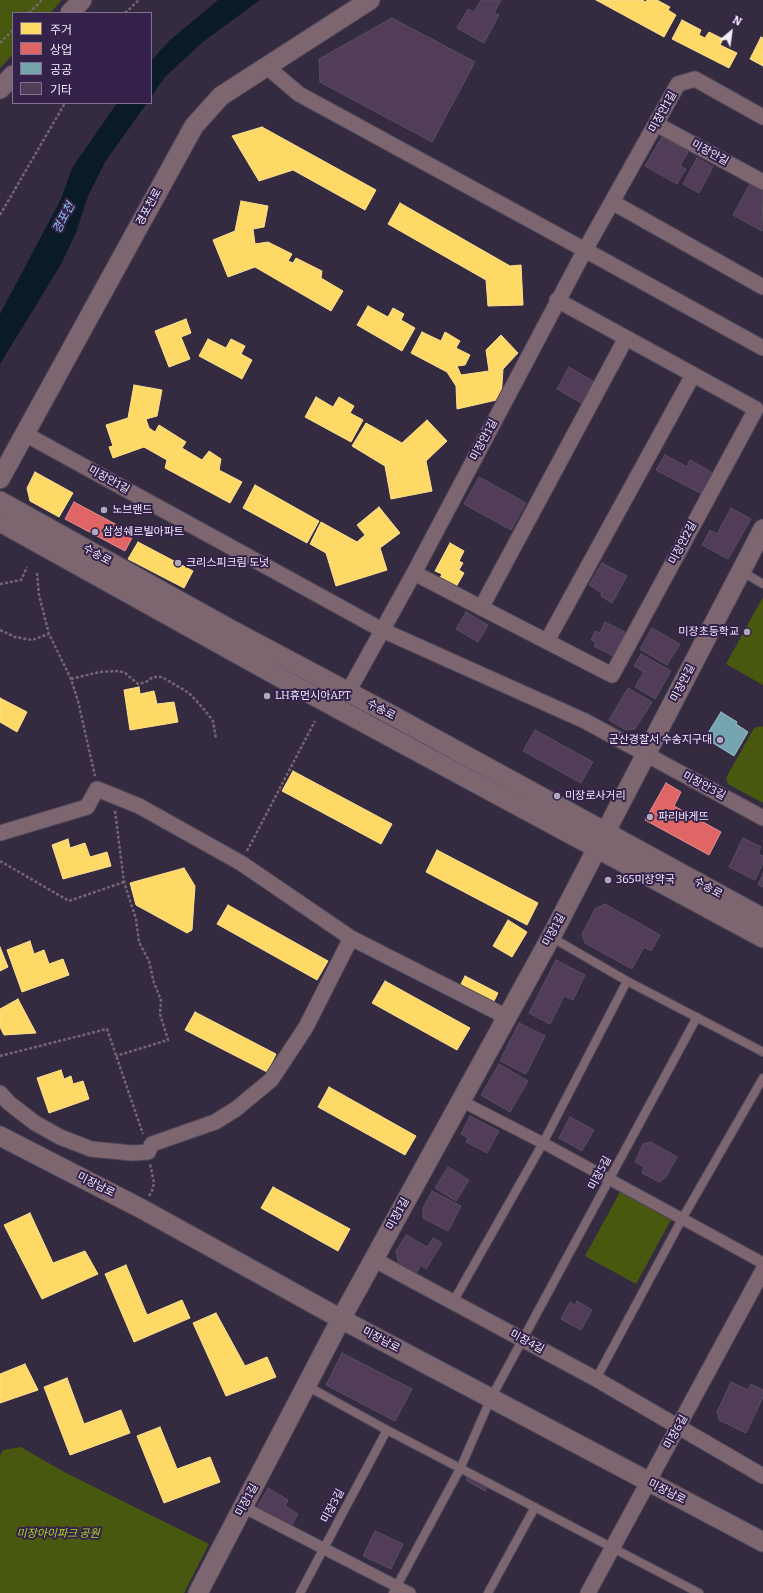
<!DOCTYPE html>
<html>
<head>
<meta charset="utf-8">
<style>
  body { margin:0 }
  #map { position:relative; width:763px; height:1593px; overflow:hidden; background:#352b41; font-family:Bitter,"Noto Sans KR",serif }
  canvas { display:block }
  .legend { position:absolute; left:12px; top:12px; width:140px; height:92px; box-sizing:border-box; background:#34224a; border:1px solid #807391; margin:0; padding:5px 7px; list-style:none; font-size:12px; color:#f2ecfc }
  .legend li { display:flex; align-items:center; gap:8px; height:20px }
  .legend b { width:20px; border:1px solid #807391 }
  .north { position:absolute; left:711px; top:12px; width:40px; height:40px; -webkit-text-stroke:3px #34224a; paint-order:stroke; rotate:29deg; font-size:11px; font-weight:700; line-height:16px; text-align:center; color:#f2ecfc }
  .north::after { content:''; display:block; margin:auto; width:14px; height:18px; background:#f2ecfc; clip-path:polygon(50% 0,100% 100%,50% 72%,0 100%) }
</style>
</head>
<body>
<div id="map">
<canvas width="763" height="1593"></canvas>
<ul class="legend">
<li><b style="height:11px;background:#ffd966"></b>주거</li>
<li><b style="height:11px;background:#e06666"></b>상업</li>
<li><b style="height:11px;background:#76a5af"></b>공공</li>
<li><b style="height:11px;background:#513c5a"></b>기타</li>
</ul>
<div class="north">N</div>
</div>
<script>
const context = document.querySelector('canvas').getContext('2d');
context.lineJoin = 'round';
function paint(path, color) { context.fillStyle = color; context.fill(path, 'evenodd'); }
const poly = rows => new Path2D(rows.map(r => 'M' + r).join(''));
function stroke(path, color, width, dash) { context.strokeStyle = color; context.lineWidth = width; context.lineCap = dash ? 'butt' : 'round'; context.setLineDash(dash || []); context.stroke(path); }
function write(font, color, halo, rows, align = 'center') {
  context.font = font + ' Bitter,"Noto Sans KR",serif'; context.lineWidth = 4; context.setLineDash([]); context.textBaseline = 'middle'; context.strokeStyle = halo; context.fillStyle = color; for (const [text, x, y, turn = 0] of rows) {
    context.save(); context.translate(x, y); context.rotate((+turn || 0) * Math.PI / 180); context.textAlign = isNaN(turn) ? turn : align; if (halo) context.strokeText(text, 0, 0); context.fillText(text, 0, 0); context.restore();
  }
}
const green = poly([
  [0,0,62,0,50,13,13,13,13,54,0,68],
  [763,597,763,685,726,664],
  [761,726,763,727,763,803,728,784,726,778,754,728],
  [620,1192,671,1220,636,1284,585,1256],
  [21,1447,64,1472,209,1544,184,1593,0,1593,0,1456,3,1450]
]);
const water = poly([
  [218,0,260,0,204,41,165,77,151,97,151,61,170,40],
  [117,103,147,103,105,162,88,196,76,233,60,266,0,364,0,314,61,199,72,168]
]);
const homes = poly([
  [596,0,642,0,646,2,647,0,657,0,670,7,668,10,676,15,664,37,596,0],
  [682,20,701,30,699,35,705,38,709,32,723,39,720,45,737,53,729,68,672,39,682,20],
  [761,37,763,38,763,66,750,59,761,37],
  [262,127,376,190,365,210,293,170,259,181,232,136,262,127],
  [241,201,268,206,264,227,253,229,255,244,268,242,292,254,288,261,293,263,296,258,322,271,321,278,343,291,331,311,255,267,228,277,213,240,235,231,241,201],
  [400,203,510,266,521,265,523,305,488,306,486,280,388,224,400,203],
  [368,306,388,317,393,308,404,314,401,320,415,328,402,351,357,325,368,306],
  [186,319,191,333,181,337,190,359,169,367,155,331,186,319],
  [422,332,441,341,445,332,460,341,456,348,470,355,465,365,457,366,461,375,489,371,486,350,501,335,518,353,503,369,501,399,457,409,456,386,447,372,411,353,422,332],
  [208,339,226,348,231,339,245,346,241,354,252,360,242,379,199,356,208,339],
  [134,385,162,390,157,416,146,419,149,428,155,432,159,425,186,442,182,448,202,460,209,451,221,459,219,470,242,482,230,503,165,468,167,460,144,447,113,458,109,447,113,446,106,425,128,418,134,385],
  [316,397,333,407,339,397,354,406,350,413,363,420,351,442,305,417,316,397],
  [427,420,447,441,426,461,432,491,391,499,385,466,352,446,366,423,402,443,427,420],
  [35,472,73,493,59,517,30,501,27,488,35,472],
  [255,485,319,521,307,543,243,508,255,485],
  [379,507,400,533,380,548,387,570,336,586,326,553,310,544,321,522,357,542,365,535,357,525,379,507],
  [138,542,193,571,184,588,128,559,138,542],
  [450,543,464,551,459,561,463,563,459,570,464,573,456,587,440,578,442,574,435,571,450,543],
  [139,687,140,694,154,691,157,704,174,702,178,722,130,730,124,690,139,687],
  [0,698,27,712,17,732,0,722,0,698],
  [293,771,392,824,381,844,282,791,293,771],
  [68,839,70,848,85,843,90,857,107,852,111,866,63,879,52,845,68,839],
  [437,850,538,903,527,925,426,872,437,850],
  [184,868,195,886,192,930,187,933,136,905,130,883,184,868],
  [228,905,328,961,317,980,217,924,228,905],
  [508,920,527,932,512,957,493,946,508,920],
  [30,941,34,954,44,950,49,964,63,959,69,975,22,992,7,950,30,941],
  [0,947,8,967,0,971,0,947],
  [465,976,498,993,493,1003,460,986,465,976],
  [385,981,470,1028,457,1050,372,1003,385,981],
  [18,999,36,1033,4,1035,0,1027,0,1009,18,999],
  [195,1012,276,1054,267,1072,185,1030,195,1012],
  [61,1070,64,1079,71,1076,73,1084,83,1081,89,1099,49,1113,37,1078,61,1070],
  [329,1087,416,1136,405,1155,318,1107,329,1087],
  [273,1187,350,1229,338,1251,261,1208,273,1187],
  [30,1213,53,1263,85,1251,98,1274,42,1299,4,1225,30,1213],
  [126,1265,147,1315,182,1300,190,1318,134,1342,105,1274,126,1265],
  [216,1313,245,1366,267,1357,276,1377,226,1396,193,1323,216,1313],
  [25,1364,38,1390,0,1403,0,1374,25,1364],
  [67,1378,84,1424,121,1410,130,1433,70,1455,44,1387,67,1378],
  [160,1427,177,1469,210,1457,220,1482,164,1503,137,1436,160,1427]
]);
const shops = poly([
  [74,502,134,534,125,551,65,519,74,502],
  [666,783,681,792,674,806,721,832,709,855,645,820,666,783]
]);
const public = poly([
  [721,712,737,722,736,724,748,732,734,756,705,738,721,712]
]);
const building = poly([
  [481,0,501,0,494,13,499,15,484,43,457,28,468,9,474,12,481,0],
  [392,18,475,62,432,142,320,82,319,59,392,18],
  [662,137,688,152,680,166,686,169,677,184,645,166,662,137],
  [697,158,713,167,699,193,683,184,697,158],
  [751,182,763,189,762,231,733,215,751,182],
  [569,367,593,381,581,403,557,389,569,367],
  [665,455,687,467,690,460,713,473,702,494,656,470,665,455],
  [479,477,526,503,511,530,464,504,479,477],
  [731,508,751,519,728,559,702,545,710,530,717,534,731,508],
  [602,563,627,576,612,603,601,596,602,593,589,585,602,563],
  [466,612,488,625,478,642,456,629,466,612],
  [605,622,625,632,613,656,594,646,596,642,591,640,595,631,600,633,605,622],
  [652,628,680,644,667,665,640,649,652,628],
  [641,654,671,671,655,699,635,687,644,672,634,666,641,654],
  [628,688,652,702,635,729,626,730,609,720,628,688],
  [535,730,593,762,581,783,523,751,535,730],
  [743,838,761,847,758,854,763,856,763,863,755,880,729,867,743,838],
  [763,873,763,887,758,885,763,873],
  [605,904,660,935,651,951,644,947,632,969,585,943,582,934,595,909,605,904],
  [556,960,585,975,573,1000,564,996,550,1024,529,1013,556,960],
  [519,1023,545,1036,526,1074,500,1061,519,1023],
  [499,1064,528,1081,510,1112,481,1095,499,1064],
  [470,1116,499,1131,487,1153,466,1142,468,1138,461,1134,470,1116],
  [570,1117,594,1130,582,1151,559,1138,570,1117],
  [651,1142,677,1157,666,1177,659,1182,642,1173,644,1167,635,1162,643,1144,651,1142],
  [448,1167,469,1180,456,1201,435,1188,448,1167],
  [432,1191,461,1206,448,1231,423,1218,423,1208,432,1191],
  [406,1235,427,1247,433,1238,442,1243,426,1269,421,1265,415,1275,399,1265,396,1251,406,1235],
  [577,1301,592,1310,581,1330,561,1319,570,1302,575,1305,577,1301],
  [342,1353,412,1389,395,1421,326,1385,342,1353],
  [731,1382,748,1390,751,1384,763,1390,763,1397,746,1433,719,1420,717,1412,731,1382],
  [469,1475,488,1485,485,1491,466,1480,469,1475],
  [268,1488,288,1500,285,1506,298,1514,290,1528,256,1509,268,1488],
  [375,1531,403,1544,391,1569,363,1556,375,1531]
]);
const path = poly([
  [29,13,42,0],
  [125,13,139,0],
  [0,43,13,30],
  [0,215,65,103],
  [37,573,39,595,49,634,71,679,78,701,95,776],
  [0,584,21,580,27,567],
  [0,630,15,637,32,640,49,634],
  [71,679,99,672,119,671,125,673,138,684,146,682,153,677,162,677,189,693,203,708,213,721,216,739],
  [115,811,124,882,136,919,139,942,149,961,154,983,161,1000,160,1014,168,1040,116,1056],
  [247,851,315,721],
  [0,861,69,901,124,882],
  [0,1056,107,1029,143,1134],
  [149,1196,152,1191,154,1183,150,1164]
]);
const service = poly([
  [741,571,763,584],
  [551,937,627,981,763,1052],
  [453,1302,543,1143,627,981],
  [596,1379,682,1219,763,1078],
  [307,1386,387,1430,699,1593],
  [300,1593,387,1430],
  [393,1593,460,1469,491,1398,697,1017],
  [488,1593,535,1507]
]);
const pedestrian = poly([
  [461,1101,543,1143,763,1263],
  [243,1507,410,1593]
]);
const minor = poly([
  [266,66,299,94,585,250,414,573,348,692],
  [763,117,695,79,678,84,585,250,763,348],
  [656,124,763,182],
  [612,202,763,287],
  [25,434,382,630,585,721,763,818],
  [414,573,612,675,756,409,557,300],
  [481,608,626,338],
  [547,641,693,375],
  [0,833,87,807,97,789,139,806,241,863,351,938],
  [0,1093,9,1103,35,1123,60,1137,91,1149,132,1153,148,1152,152,1144,215,1122,236,1109,271,1080,306,1027,351,938,497,1012,505,1019],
  [373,1259,596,1379,763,1476],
  [588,1593,763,1270]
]);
const tertiary = poly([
  [70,13,82,0],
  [0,89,13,75],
  [0,479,194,126,221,96,370,0],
  [0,501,228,628,386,712,763,918],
  [0,522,281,678,763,938],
  [0,1136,142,1209,341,1319,763,1542],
  [198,1593,341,1319,551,937,763,529]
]);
const markers = [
  [104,510,4,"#b0a8bb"],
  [95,532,4,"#b0a8bb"],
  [178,563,4,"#b0a8bb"],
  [747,632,4,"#b0a8bb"],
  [267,696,4,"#b0a8bb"],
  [720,740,4,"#b0a8bb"],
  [557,796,4,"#b0a8bb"],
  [650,817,4,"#b0a8bb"],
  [608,880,4,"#b0a8bb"]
];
const streetNames = [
  ["미장안1길",663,112,-61],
  ["미장안길",710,153,29],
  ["경포천로",149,207,-61],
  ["미장안1길",484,440,-62],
  ["미장안1길",109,480,29],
  ["미장안2길",683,543,-62],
  ["수송로",97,555,29],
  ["미장안길",683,683,-63],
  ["수송로",381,710,28],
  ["미장안3길",704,786,28],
  ["수송로",708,888,29],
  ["미장1길",554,930,-62],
  ["미장5길",600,1173,-62],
  ["미장남로",96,1185,27],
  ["미장1길",398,1214,-61],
  ["미장남로",381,1340,28],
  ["미장4길",527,1342,28],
  ["미장6길",676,1432,-61],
  ["미장남로",667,1492,27],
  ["미장1길",247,1500,-62],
  ["미장3길",333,1506,-62]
];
const poiNames = [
  ["노브랜드",112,510],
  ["삼성쉐르빌아파트",103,532],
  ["크리스피크림 도넛",186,563],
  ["미장초등학교",739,632,"right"],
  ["LH휴먼시아APT",275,696],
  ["군산경찰서 수송지구대",712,740,"right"],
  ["미장로사거리",565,796],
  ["파리바게뜨",658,817],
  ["365미장약국",616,880]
];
const parkNames = [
  ["미장아이파크 공원",58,1534]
];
const waterNames = [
  ["경포천",64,218,-62]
];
paint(green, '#48580f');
paint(water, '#0b1a27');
paint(homes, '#ffd966');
stroke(homes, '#fbdf93', 1);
paint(shops, '#e06666');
stroke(shops, '#e58e93', 1);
paint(public, '#76a5af');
stroke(public, '#9bbac6', 1);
paint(building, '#513c5a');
stroke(building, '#594e60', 1);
stroke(service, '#4f4859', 10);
stroke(pedestrian, '#4f4859', 13);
stroke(minor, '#4f4859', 17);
stroke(tertiary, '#4f4859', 21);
stroke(path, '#756571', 2.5, [3, 2]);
stroke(service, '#7e6670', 8);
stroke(pedestrian, '#7e6670', 11);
stroke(minor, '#7e6670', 15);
stroke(tertiary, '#7e6670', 19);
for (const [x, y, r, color] of markers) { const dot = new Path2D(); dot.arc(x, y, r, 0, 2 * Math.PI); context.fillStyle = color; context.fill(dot); stroke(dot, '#34224a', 1.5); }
write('11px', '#f2ecfc', '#34224a', streetNames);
write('11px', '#f2ecfc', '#34224a', poiNames, 'left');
write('italic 11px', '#b2db1e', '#34224a', parkNames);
write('italic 12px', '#91c4ed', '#34224a', waterNames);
</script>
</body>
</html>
